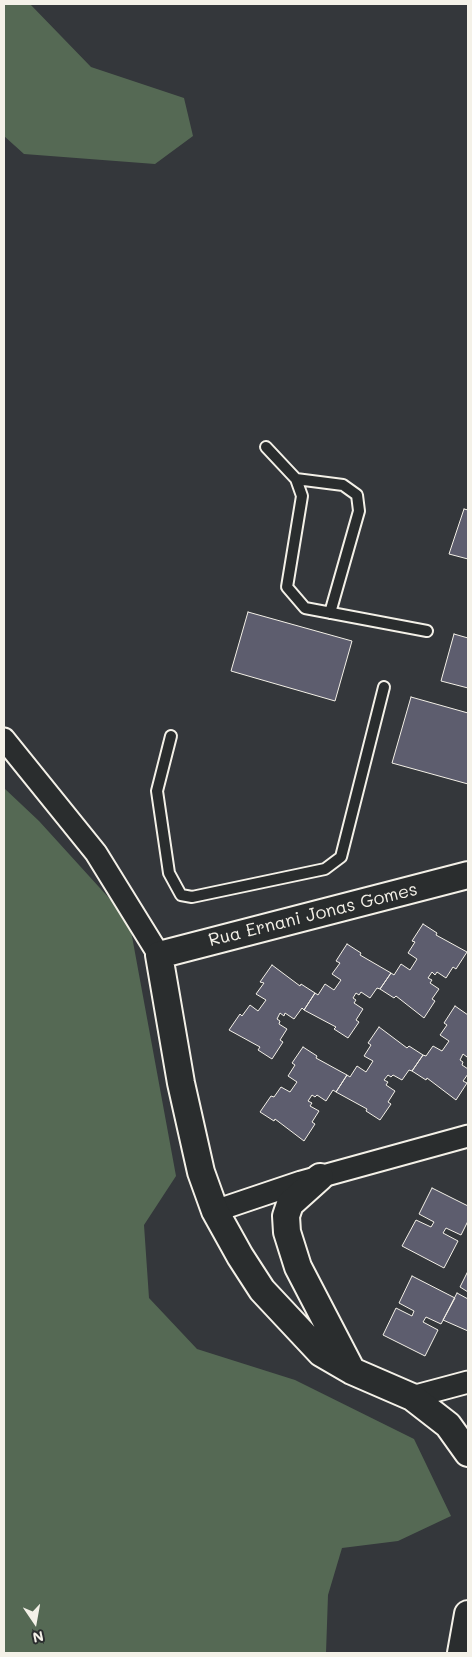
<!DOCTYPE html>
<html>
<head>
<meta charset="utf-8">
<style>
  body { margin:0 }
  #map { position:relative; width:472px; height:1657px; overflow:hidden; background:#34373b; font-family:Mali,sans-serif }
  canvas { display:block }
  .frame { position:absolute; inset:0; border:5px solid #f4f1e8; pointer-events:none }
  .north { position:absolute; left:10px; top:1597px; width:50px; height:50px; -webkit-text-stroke:4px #2a2d2e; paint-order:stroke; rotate:168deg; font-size:14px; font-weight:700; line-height:20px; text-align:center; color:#f4f1e8 }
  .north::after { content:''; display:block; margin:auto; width:18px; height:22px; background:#f4f1e8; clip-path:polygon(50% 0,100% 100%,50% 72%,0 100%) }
</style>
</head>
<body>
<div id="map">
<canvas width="472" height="1657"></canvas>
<div class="frame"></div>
<div class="north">N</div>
</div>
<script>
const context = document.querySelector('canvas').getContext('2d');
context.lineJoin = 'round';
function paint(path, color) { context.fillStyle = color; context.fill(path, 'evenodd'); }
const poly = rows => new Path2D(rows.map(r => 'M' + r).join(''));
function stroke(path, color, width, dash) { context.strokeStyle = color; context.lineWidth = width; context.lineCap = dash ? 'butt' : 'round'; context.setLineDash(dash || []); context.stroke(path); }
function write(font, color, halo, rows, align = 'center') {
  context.font = font + ' Mali,sans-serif'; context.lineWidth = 4; context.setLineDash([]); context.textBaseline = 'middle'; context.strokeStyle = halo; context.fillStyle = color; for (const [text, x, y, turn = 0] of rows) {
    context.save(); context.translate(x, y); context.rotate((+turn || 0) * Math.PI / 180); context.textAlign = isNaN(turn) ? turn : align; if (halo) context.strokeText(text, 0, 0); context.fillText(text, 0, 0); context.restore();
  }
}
const green = poly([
  [4,4,30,4,91,67,184,98,193,136,155,164,24,154,4,136],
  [4,788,39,821,129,920,176,1176,144,1225,149,1298,197,1349,295,1380,414,1439,451,1516,398,1541,342,1548,328,1595,326,1653,4,1653]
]);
const building = poly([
  [464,509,468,510,468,559,449,554,464,509],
  [248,612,352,641,335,701,231,671,248,612],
  [454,634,468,638,468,688,441,681,454,634],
  [411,697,468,713,468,784,392,763,411,697],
  [423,924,437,933,436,935,467,952,456,969,453,967,446,978,437,972,435,975,432,972,428,978,432,980,430,983,439,989,432,999,435,1001,424,1018,396,996,394,998,380,989,391,973,394,975,401,964,410,970,417,959,408,953,415,942,412,941,423,924],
  [347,944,361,953,360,955,391,973,380,989,377,988,370,998,361,992,359,995,356,993,353,998,356,1000,354,1003,363,1009,356,1020,359,1022,348,1038,334,1029,336,1027,304,1010,315,993,318,995,325,984,334,990,341,980,332,974,340,963,336,961,347,944],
  [272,965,300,986,301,984,315,993,304,1010,302,1008,294,1019,285,1013,284,1016,280,1013,277,1019,280,1021,279,1024,287,1029,280,1040,283,1042,272,1059,258,1050,260,1047,229,1030,240,1014,242,1016,250,1005,258,1011,266,1000,256,994,264,983,260,982,272,965],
  [455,1006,468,1015,468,1055,467,1057,463,1054,460,1060,463,1062,462,1065,468,1069,468,1074,463,1081,467,1083,456,1100,427,1078,426,1080,412,1071,423,1055,426,1056,433,1046,442,1051,449,1041,440,1035,447,1025,444,1023,455,1006],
  [379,1027,407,1048,409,1046,423,1055,412,1071,409,1070,402,1080,393,1075,391,1077,388,1075,384,1080,388,1082,386,1085,395,1091,388,1102,391,1104,380,1120,366,1111,367,1109,336,1092,347,1075,350,1077,357,1066,366,1072,373,1061,364,1056,371,1045,368,1043,379,1027],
  [303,1047,317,1056,316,1058,347,1075,336,1092,333,1090,326,1101,317,1095,315,1097,312,1095,308,1101,312,1103,310,1106,319,1111,312,1122,315,1124,304,1141,275,1119,274,1121,260,1112,271,1096,274,1097,281,1087,290,1092,297,1082,288,1076,295,1065,292,1063,303,1047],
  [432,1188,468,1206,468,1221,461,1235,446,1228,443,1233,458,1241,444,1268,402,1246,416,1220,431,1227,434,1222,419,1214,432,1188],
  [468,1271,468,1292,460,1287,468,1271],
  [412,1276,455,1298,441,1324,426,1317,423,1322,438,1330,425,1356,383,1335,396,1308,412,1316,414,1311,399,1303,412,1276],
  [457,1293,468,1299,468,1331,443,1320,457,1293]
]);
const service = poly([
  [266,447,296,479,302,496,287,587,305,608,427,631],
  [296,479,343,485,357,495,359,511,330,613],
  [171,736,157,791,169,873,181,895,192,897,325,869,341,857,384,687]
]);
const minor = poly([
  [4,739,96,853,159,955],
  [215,1211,301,1182,468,1136],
  [412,1397,468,1382]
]);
const tertiary = poly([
  [468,875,159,955,181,1083,201,1172,215,1211,240,1256,262,1290,321,1353,352,1371,412,1397,448,1425,468,1453],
  [320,1177,290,1204,286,1216,287,1232,298,1267,352,1371],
  [461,1653,468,1614]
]);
const streetNames = [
  ["Rua Ernani Jonas Gomes",313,915,-14]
];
paint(green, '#556954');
paint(building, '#5d5d6e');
stroke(building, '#f4f1e8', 1);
stroke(service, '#f4f1e8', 14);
stroke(minor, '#f4f1e8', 25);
stroke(tertiary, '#f4f1e8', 30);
stroke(service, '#2a2d2e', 10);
stroke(minor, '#2a2d2e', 21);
stroke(tertiary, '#2a2d2e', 26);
write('18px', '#f4f1e8', '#2a2d2e', streetNames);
</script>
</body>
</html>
